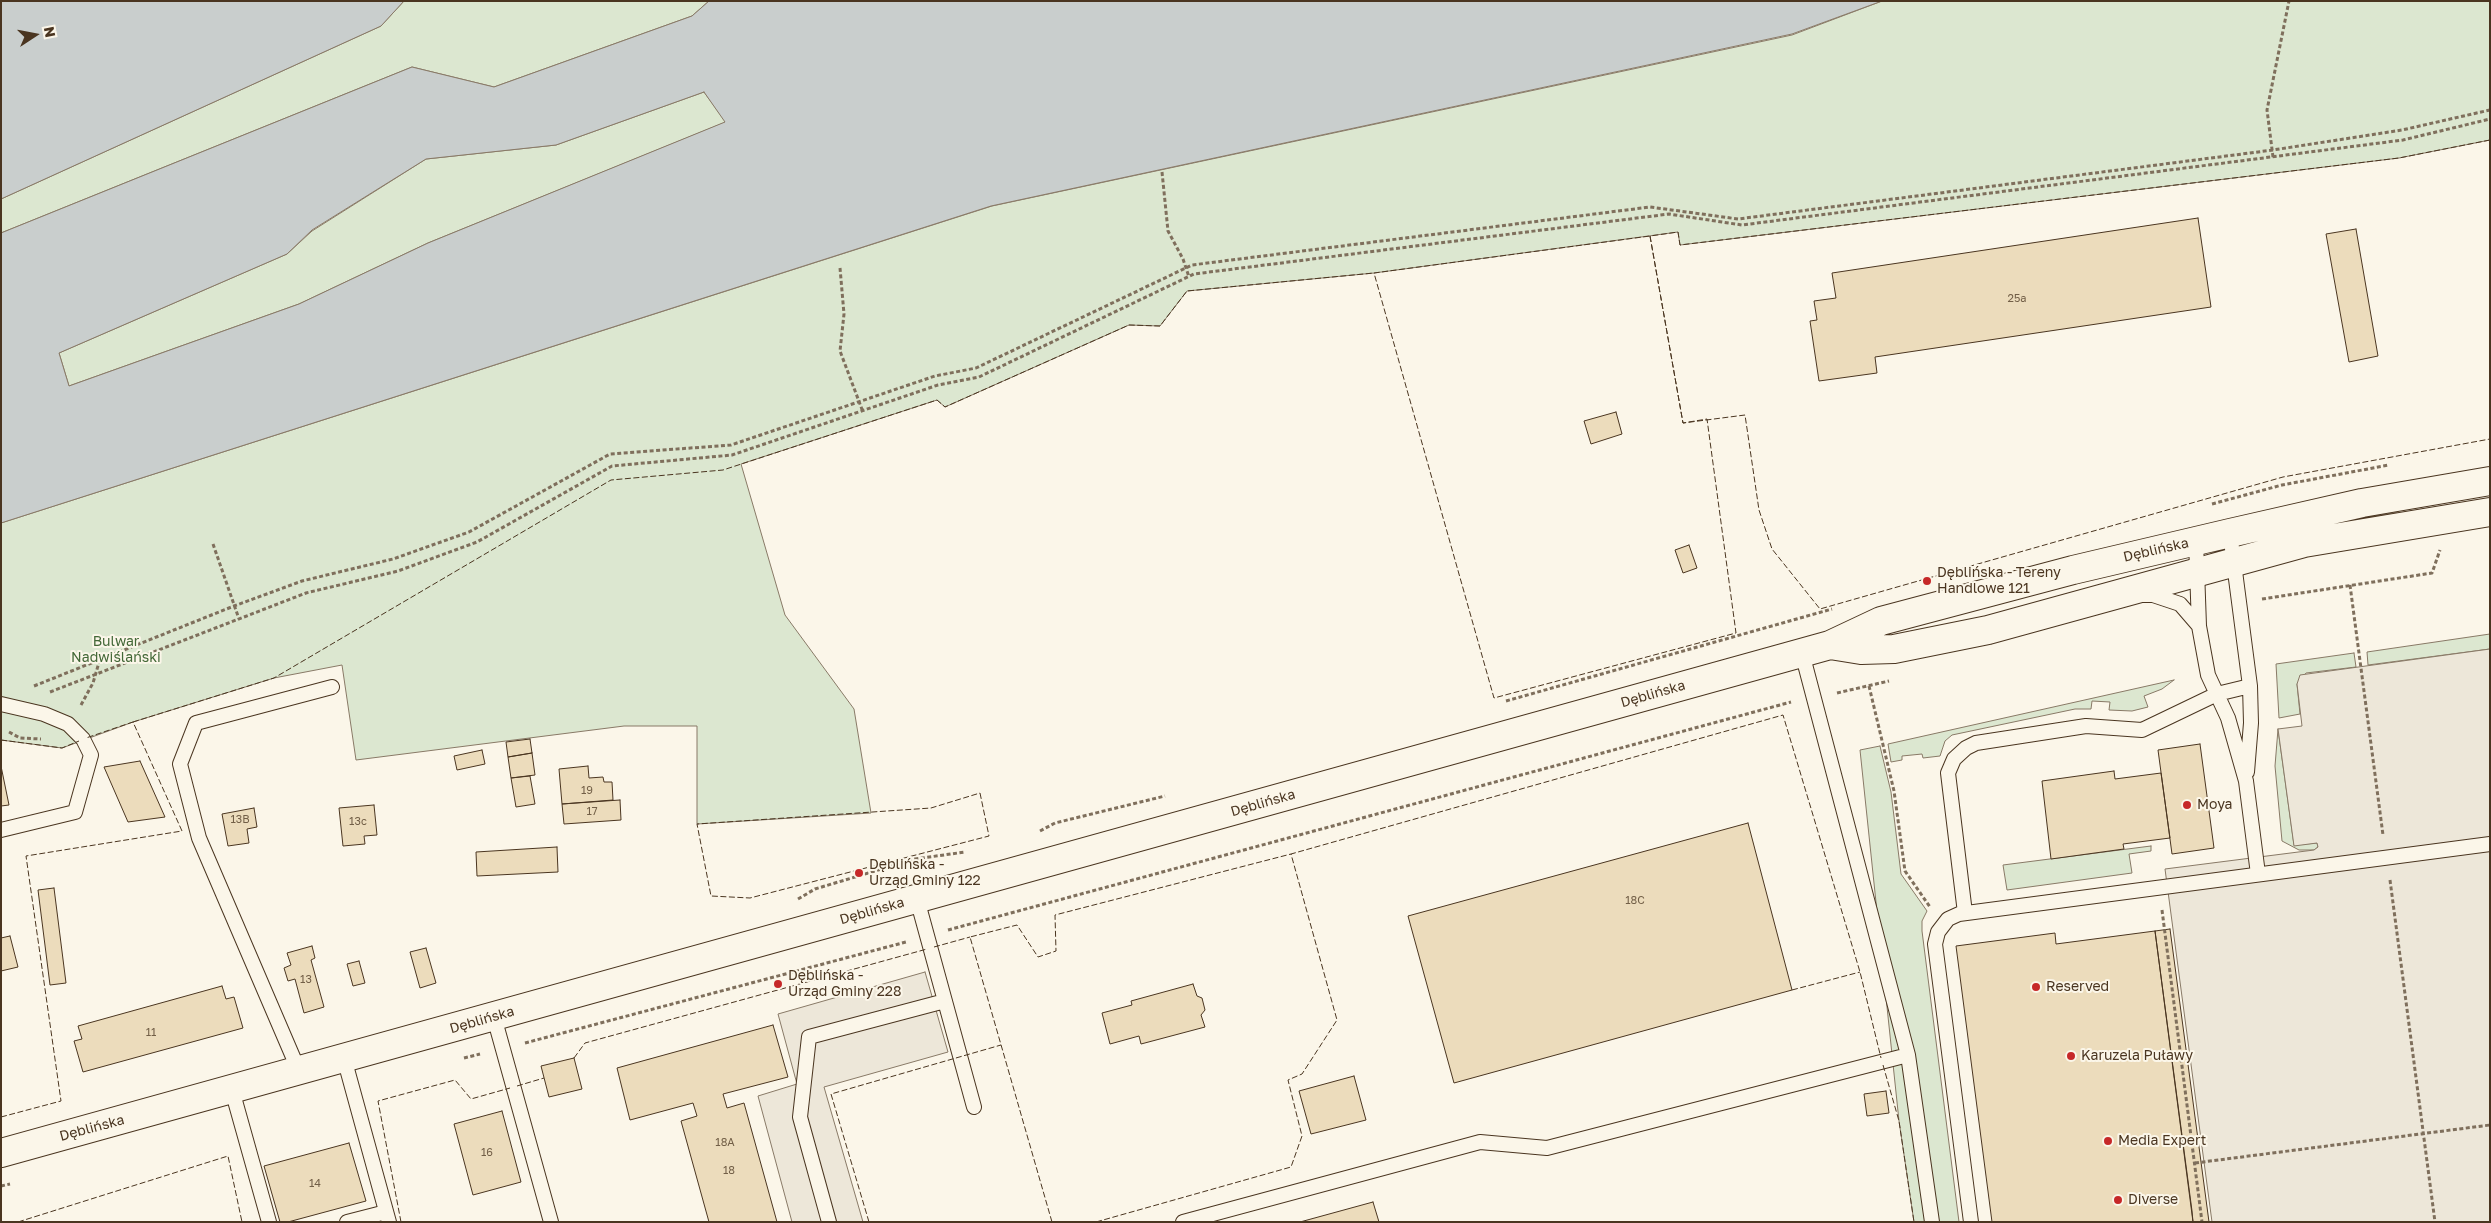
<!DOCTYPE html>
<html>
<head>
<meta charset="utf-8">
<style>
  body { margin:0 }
  #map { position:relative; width:2491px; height:1223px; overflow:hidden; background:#fbf6e9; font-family:"Golos Text",sans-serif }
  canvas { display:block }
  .frame { position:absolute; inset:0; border:2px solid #4a3520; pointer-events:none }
  .north { position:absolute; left:10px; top:10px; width:50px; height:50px; -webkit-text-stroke:4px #fbf6e9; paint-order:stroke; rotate:79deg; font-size:14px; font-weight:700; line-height:20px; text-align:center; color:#4a3520 }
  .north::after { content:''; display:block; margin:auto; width:18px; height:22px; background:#4a3520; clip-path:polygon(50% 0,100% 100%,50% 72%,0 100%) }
</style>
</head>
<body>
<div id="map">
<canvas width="2491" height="1223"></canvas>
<div class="frame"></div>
<div class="north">N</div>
</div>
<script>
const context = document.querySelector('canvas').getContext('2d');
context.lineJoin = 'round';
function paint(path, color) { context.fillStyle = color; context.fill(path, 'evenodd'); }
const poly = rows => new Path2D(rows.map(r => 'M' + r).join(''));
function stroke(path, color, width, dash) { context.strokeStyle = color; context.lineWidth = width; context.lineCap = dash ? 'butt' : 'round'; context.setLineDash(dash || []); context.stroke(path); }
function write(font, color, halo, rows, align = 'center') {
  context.font = font + ' "Golos Text",sans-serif'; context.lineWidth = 4; context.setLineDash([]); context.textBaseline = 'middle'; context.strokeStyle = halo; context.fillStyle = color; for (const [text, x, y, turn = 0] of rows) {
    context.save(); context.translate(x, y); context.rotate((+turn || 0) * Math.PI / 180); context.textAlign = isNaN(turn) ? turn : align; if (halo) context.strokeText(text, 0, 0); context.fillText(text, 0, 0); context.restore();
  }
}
const green = poly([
  [404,1,709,1,692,16,494,87,412,67,1,233,1,199,381,26,404,1],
  [1882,1,2490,1,2490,140,2399,158,1680,245,1678,232,1374,273,1187,291,1160,326,1129,325,945,407,937,400,741,464,785,615,854,709,871,813,697,824,697,726,624,726,356,760,342,665,274,678,133,722,62,748,1,740,1,523,992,206,1792,35,1882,1],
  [704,92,726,122,428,243,299,304,69,386,59,353,287,254,312,231,426,159,556,145,704,92],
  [2490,634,2490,649,2368,665,2367,652,2490,634],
  [2354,653,2356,667,2306,673,2297,684,2300,714,2279,718,2276,664,2354,653],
  [2174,680,2162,689,2144,696,2148,707,2132,711,2109,710,2110,702,2092,701,2091,709,2075,709,1952,735,1945,741,1940,756,1923,758,1922,754,1902,756,1902,760,1891,762,1888,744,2174,680],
  [2278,729,2294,845,2317,843,2318,847,2314,850,2299,850,2282,841,2275,766,2278,729],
  [1880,746,1891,792,1901,874,1927,911,1922,921,1922,931,1959,1222,1914,1222,1899,1121,1860,750,1880,746],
  [2151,846,2151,851,2129,854,2132,873,2007,890,2003,865,2151,846]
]);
const parking = poly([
  [2490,649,2490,1222,2212,1222,2165,869,2314,850,2318,847,2317,843,2294,846,2278,729,2302,726,2297,684,2300,675,2490,649],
  [925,972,948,1052,824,1087,863,1222,792,1222,758,1096,797,1084,778,1014,925,972]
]);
const water = poly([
  [1,1,404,1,381,26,1,199,1,1],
  [709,1,1882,1,1792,34,991,206,1,523,1,233,412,67,494,87,692,16,709,1],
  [704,92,725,122,428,243,299,304,69,386,59,353,287,254,312,230,426,159,556,145,704,92]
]);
const building = poly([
  [2198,218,2211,307,1875,357,1877,373,1819,381,1810,321,1817,320,1814,301,1836,298,1832,273,2198,218],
  [2356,229,2378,356,2349,362,2326,234,2356,229],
  [1616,412,1622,434,1591,444,1584,421,1616,412],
  [1689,545,1697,568,1683,573,1675,550,1689,545],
  [530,739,532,753,508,757,506,742,530,739],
  [2200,744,2214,848,2172,854,2158,750,2200,744],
  [482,750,485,764,457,770,454,756,482,750],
  [532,753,535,775,511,778,508,757,532,753],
  [140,761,165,817,128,822,104,767,140,761],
  [1,766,9,805,1,806,1,766],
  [588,766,589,778,603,777,604,782,612,782,613,800,562,804,559,769,588,766],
  [2114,771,2115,779,2161,773,2170,838,2123,844,2124,849,2051,859,2042,781,2114,771],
  [530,776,535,804,516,807,511,778,530,776],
  [620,800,621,820,564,824,562,804,620,800],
  [374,805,377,835,364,836,365,844,343,846,339,808,374,805],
  [254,808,257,827,247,829,249,843,228,846,222,814,254,808],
  [1748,823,1792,990,1454,1083,1408,916,1748,823],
  [557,847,558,872,477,876,476,852,557,847],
  [54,888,66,983,50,985,38,890,54,888],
  [2170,929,2209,1222,2193,1222,2192,1211,2155,931,2170,929],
  [2155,931,2193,1222,1992,1222,1956,946,2055,933,2056,944,2155,931],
  [10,936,18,967,1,971,1,938,10,936],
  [312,946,315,958,311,960,324,1007,304,1013,295,979,288,981,284,968,291,965,287,953,312,946],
  [426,948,436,983,420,988,410,952,426,948],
  [359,961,365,983,353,986,347,964,359,961],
  [1193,984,1197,996,1202,998,1205,1010,1201,1015,1205,1027,1141,1044,1139,1036,1110,1044,1102,1013,1132,1005,1131,1001,1193,984],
  [222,986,226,999,234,997,243,1028,83,1072,74,1041,82,1039,78,1026,222,986],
  [773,1025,788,1077,723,1094,727,1108,744,1103,777,1222,709,1222,681,1121,697,1116,693,1103,630,1120,617,1068,773,1025],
  [574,1058,582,1089,549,1097,541,1066,574,1058],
  [1354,1076,1366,1120,1311,1134,1299,1091,1354,1076],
  [1886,1091,1889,1113,1867,1116,1864,1094,1886,1091],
  [502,1111,521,1182,473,1195,454,1124,502,1111],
  [349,1143,366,1201,288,1222,280,1222,264,1166,349,1143],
  [1373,1202,1379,1222,1300,1222,1373,1202]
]);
const path = poly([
  [2273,157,2267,110,2289,1],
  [1162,172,1168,231,1183,259,1189,277],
  [840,268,844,314,840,351,863,412],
  [2212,504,2282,485,2389,465],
  [213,544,239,619],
  [2350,585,2383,835],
  [2262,599,2432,573,2440,550],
  [34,686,234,606,302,581,393,559,469,532,610,454,731,445,935,376,976,368,1192,265,1650,207,1738,219,2273,150,2402,130,2490,110],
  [1869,686,1894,791,1905,871,1930,907],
  [50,692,306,593,398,571,477,542,612,466,732,455,938,385,979,377,1194,274,1669,214,1742,225,2403,140,2490,119],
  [1837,693,1889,681],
  [1506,701,1832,609],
  [81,705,93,683,100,659],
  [9,732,20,738,41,739],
  [1040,831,1055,823,1165,796],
  [2390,880,2435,1222],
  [798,899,815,889,915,859,965,852],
  [2162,910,2202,1222],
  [948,930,1791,702],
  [525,1043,906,942],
  [464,1058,480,1054],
  [2195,1163,2490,1125],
  [1,1186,10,1184]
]);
const service = poly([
  [2230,533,2250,686,2251,723,2247,772],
  [2196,541,2199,626],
  [2142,595,2153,595,2180,604,2199,626,2208,675,2228,718,2246,781,2258,874],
  [1802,653,1908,1055,1932,1222],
  [1,704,44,714,68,724,83,739,91,755,75,812,1,830],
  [917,899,974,1107],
  [1965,913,1948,773,1954,759,1966,748,1976,743,2086,726,2142,730,2217,694,2250,686],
  [494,1017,551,1222],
  [344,1058,389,1222],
  [299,1071,199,838,180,764,196,723,332,687],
  [232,1090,269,1222],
  [347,1222,386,1212],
  [829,1222,800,1117,809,1037,945,1001],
  [1183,1222,1480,1142,1547,1148,1908,1055],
  [1971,1222,1935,944,1938,932,1948,919,1959,914,2490,844]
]);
const secondary = poly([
  [1830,645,1861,650,1894,649,1988,630,2304,543,2490,512],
  [1,1153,1830,645,1881,621,2073,570,2230,533,2362,503,2490,481]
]);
const fence = poly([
  [2490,140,2399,158,1680,245,1678,232,1650,236,1683,423,1745,415,1759,510,1772,549,1820,609,2283,477,2490,439],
  [1650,236,1683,423,1707,419,1736,633,1494,698,1374,273,1650,236],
  [133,722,274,678,611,480,723,470,937,400,945,407,1129,325,1160,326,1187,291,1374,273],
  [1,740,62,748,79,741],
  [980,793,989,836,750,898,711,896,697,824,931,808,980,793],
  [934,947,970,937],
  [1792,990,1860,972],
  [574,1058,585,1043,927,949],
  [1883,1065,1899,1121,1914,1222],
  [517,1086,544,1078],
  [1,1117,61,1101,26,856,182,831,133,722,86,738],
  [18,1222,228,1156,242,1222],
  [401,1222,378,1101,455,1080,471,1099,510,1088],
  [869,1222,831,1094,1001,1045],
  [1052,1222,970,937,1017,925,1038,957,1056,951,1055,915,1291,854],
  [1096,1222,1291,1167,1302,1136,1288,1080,1302,1074,1337,1020,1291,854,1783,715,1860,972,1881,1058]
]);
const markers = [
  [1927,581,5,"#c62828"],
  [2187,805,5,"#c62828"],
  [859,873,5,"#c62828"],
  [778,984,5,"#c62828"],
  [2036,987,5,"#c62828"],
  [2071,1056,5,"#c62828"],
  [2108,1141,5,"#c62828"],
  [2118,1200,5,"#c62828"]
];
const numberNames = [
  ["25a",2017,299],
  ["19",587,791],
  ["17",592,812],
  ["13B",240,820],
  ["13c",358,822],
  ["18C",1635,901],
  ["13",306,980],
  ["11",151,1033],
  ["18A",725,1143],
  ["16",487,1153],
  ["18",729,1171],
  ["14",315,1184]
];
const streetNames = [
  ["Dęblińska",2156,550,-13],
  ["Dęblińska",1653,694,-16],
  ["Dęblińska",1263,803,-16],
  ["Dęblińska",872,911,-16],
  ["Dęblińska",482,1020,-16],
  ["Dęblińska",92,1128,-15]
];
const poiNames = [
  ["Dęblińska - Tereny",1937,573],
  ["Handlowe 121",1937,589],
  ["Moya",2197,805],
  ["Dęblińska -",869,865],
  ["Urząd Gminy 122",869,881],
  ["Dęblińska -",788,976],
  ["Urząd Gminy 228",788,992],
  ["Reserved",2046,987],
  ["Karuzela Puławy",2081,1056],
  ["Media Expert",2118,1141],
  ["Diverse",2128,1200]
];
const parkNames = [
  ["Bulwar",116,642],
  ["Nadwiślański",116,658]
];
paint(green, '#dce7d0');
stroke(green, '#887966', 1);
paint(parking, '#ede7d9');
stroke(parking, '#887966', 1);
paint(water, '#c9cecd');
stroke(water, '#887966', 1);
paint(building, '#ecdcbc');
stroke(building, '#4a3520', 1);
stroke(service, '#4a3520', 16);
stroke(secondary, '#4a3520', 30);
stroke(path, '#7f6f5c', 3, [4, 2.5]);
stroke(service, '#fbf6e9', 14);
stroke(secondary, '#fbf6e9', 28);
stroke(fence, '#4a3520', 1, [6, 2.5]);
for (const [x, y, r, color] of markers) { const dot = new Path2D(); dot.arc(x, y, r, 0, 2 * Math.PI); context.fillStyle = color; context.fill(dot); stroke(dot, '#fbf6e9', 2); }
write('11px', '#725f47', null, numberNames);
write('14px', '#4a3520', '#fbf6e9', streetNames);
write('14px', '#4a3520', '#fbf6e9', poiNames, 'left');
write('14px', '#436837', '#fbf6e9', parkNames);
</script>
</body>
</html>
